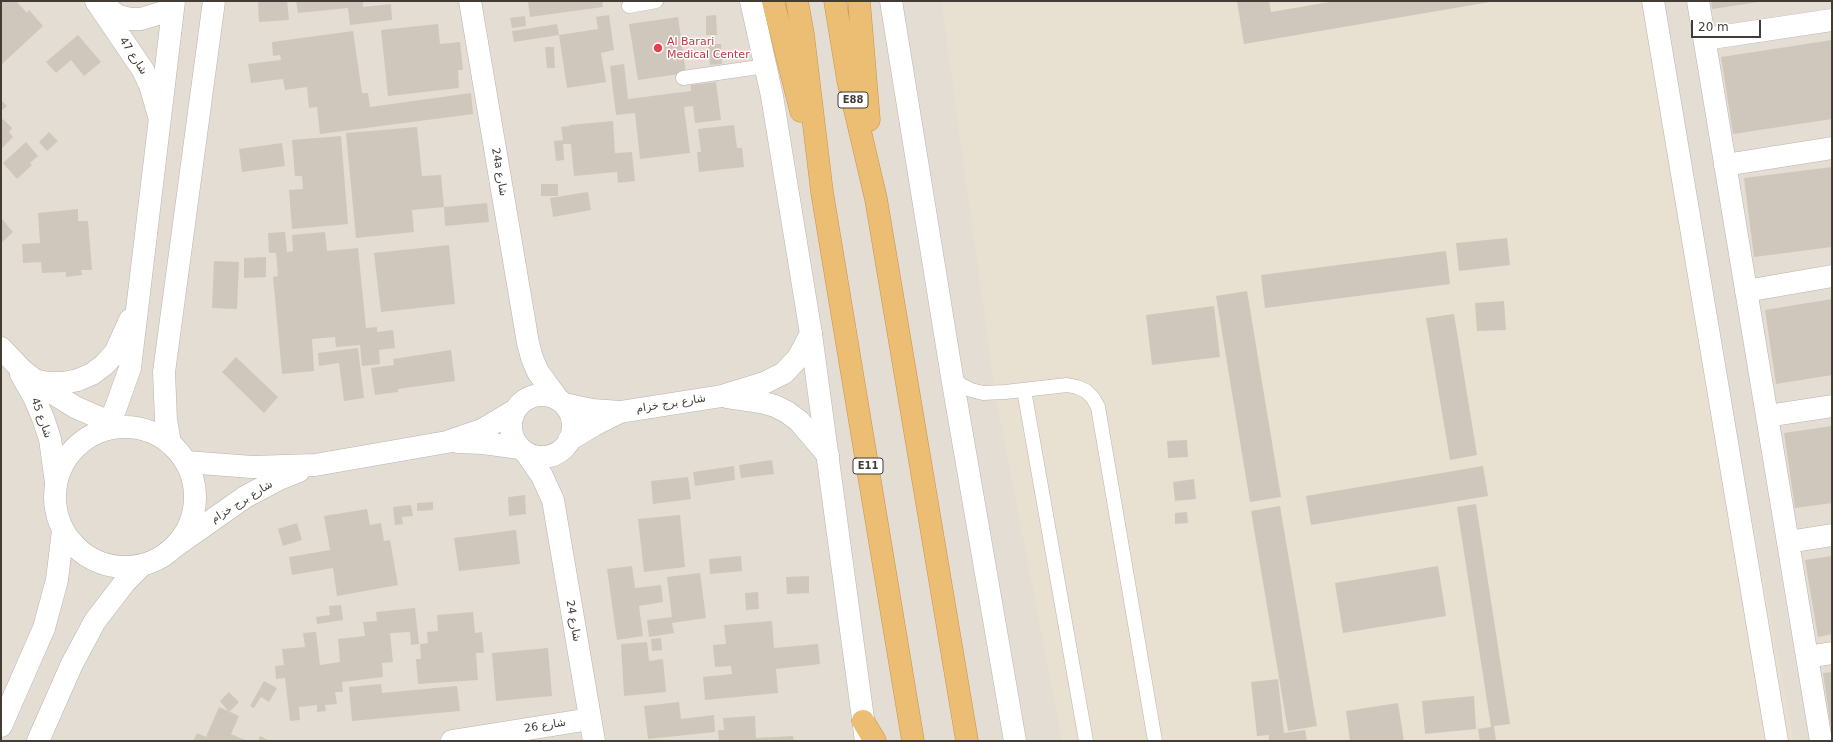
<!DOCTYPE html>
<html>
<head>
<meta charset="utf-8">
<style>
  body { margin:0 }
  #map { position:relative; width:1833px; height:742px; overflow:hidden; background:#f0ece5; font-family:"DejaVu Sans",sans-serif }
  canvas { display:block }
  .frame { position:absolute; inset:0; border:2px solid #423c35; pointer-events:none }
  .scale { position:absolute; left:1691px; top:20px; width:70px; height:18px; box-sizing:border-box; border:2px solid #423c35; border-top:0; padding-left:5px; font-size:12px; line-height:14px; white-space:nowrap; color:#423c35; -webkit-text-stroke:3px #fff; paint-order:stroke }
</style>
</head>
<body>
<div id="map">
<canvas width="1833" height="742"></canvas>
<div class="frame"></div>
<div class="scale">20 m</div>
</div>
<script>
const context = document.querySelector('canvas').getContext('2d');
context.lineJoin = 'round';
function paint(path, color) { context.fillStyle = color; context.fill(path, 'evenodd'); }
const poly = rows => new Path2D(rows.map(r => 'M' + r).join(''));
function stroke(path, color, width, dash) { context.strokeStyle = color; context.lineWidth = width; context.lineCap = dash ? 'butt' : 'round'; context.setLineDash(dash || []); context.stroke(path); }
function write(font, color, halo, rows, align = 'center') {
  context.font = font + ' "DejaVu Sans","Noto Sans Arabic",sans-serif'; context.lineWidth = 3; context.setLineDash([]); context.textBaseline = 'middle'; context.strokeStyle = halo; context.fillStyle = color; for (const [text, x, y, turn = 0] of rows) {
    context.save(); context.translate(x, y); context.rotate((+turn || 0) * Math.PI / 180); context.textAlign = isNaN(turn) ? turn : align; if (halo) context.strokeText(text, 0, 0); context.fillText(text, 0, 0); context.restore();
  }
}
const residential = poly([
  [1,1,1832,1,1832,741,1,741]
]);
const education = poly([
  [941,1,1655,1,1794,741,1062,741,995,393]
]);
const building = poly([
  [1,1,16,1,27,13,29,10,43,26,1,65],
  [281,1,287,1,289,20,259,22,258,2],
  [296,1,363,1,363,7,391,4,392,20,350,25,348,8,298,13],
  [528,1,602,1,603,7,530,17],
  [1237,1,1269,1,1271,12,1335,1,1490,2,1244,44],
  [1711,1,1759,1,1759,2,1712,9],
  [609,15,614,50,601,53,606,82,567,88,559,35,598,29,596,17],
  [716,15,717,35,706,35,706,16],
  [525,16,526,26,512,28,510,18],
  [678,17,686,73,638,80,629,24],
  [438,24,440,44,460,42,463,70,458,70,459,88,388,96,381,30],
  [557,24,559,35,514,42,512,31],
  [353,31,362,93,368,93,370,107,471,93,473,114,320,134,317,107,309,108,307,87,285,90,283,79,251,83,248,64,281,60,280,55,273,56,272,42],
  [78,35,101,62,84,76,71,60,56,73,46,62],
  [1832,40,1832,119,1733,134,1721,57],
  [708,44,721,44,722,64,710,65],
  [545,47,554,47,555,68,547,68],
  [624,64,628,99,691,91,691,85,716,82,721,120,695,123,693,106,684,107,690,153,640,159,635,113,616,115,610,66],
  [1,100,7,106,1,111],
  [3,119,12,128,9,132,13,137,1,149,1,120],
  [613,121,615,153,632,152,635,181,618,183,617,172,574,176,571,144,563,144,564,160,556,161,554,141,563,140,561,127,570,126,569,125],
  [734,125,737,148,742,148,744,167,699,172,697,152,701,152,698,129],
  [417,127,422,176,441,175,444,207,412,210,414,232,356,238,346,133],
  [49,132,58,141,47,151,39,142],
  [341,136,348,224,292,229,289,190,303,189,302,176,295,176,292,140],
  [26,142,38,156,30,163,32,165,17,179,3,163],
  [282,143,285,166,242,172,239,149],
  [1832,167,1832,247,1754,257,1744,178],
  [541,184,558,184,558,196,541,196],
  [588,192,591,210,553,217,550,198],
  [487,203,489,222,445,226,444,207],
  [78,209,78,221,88,221,92,270,81,270,82,275,66,277,66,272,42,273,41,262,23,263,22,244,40,243,38,213],
  [1,218,13,232,1,243],
  [285,232,287,252,293,251,292,235,325,232,327,251,358,248,366,328,377,327,377,332,393,330,395,348,379,350,380,364,362,366,360,345,336,347,335,337,312,339,314,371,282,374,273,277,278,276,276,253,269,253,268,233],
  [1507,238,1510,265,1459,271,1456,243],
  [449,245,455,304,381,312,374,253],
  [1446,251,1450,284,1265,308,1261,275],
  [266,257,266,277,244,278,244,258],
  [214,261,239,262,237,309,212,308],
  [1247,291,1281,497,1250,502,1216,296],
  [1832,299,1832,375,1776,384,1765,310],
  [1504,301,1506,330,1477,331,1475,303],
  [1214,306,1220,357,1152,365,1146,315],
  [1454,314,1477,455,1450,460,1426,318],
  [358,348,364,398,344,401,339,363,319,366,318,353],
  [451,350,455,381,398,389,398,392,375,395,371,368,394,365,393,359],
  [236,357,278,397,264,413,222,372],
  [1832,426,1832,503,1795,508,1784,433],
  [1187,440,1188,457,1168,458,1167,441],
  [772,460,774,474,741,478,739,465],
  [734,466,735,480,695,486,693,472],
  [1483,466,1488,496,1311,525,1306,496],
  [688,477,691,499,653,504,651,481],
  [1194,479,1196,499,1175,501,1173,482],
  [525,495,526,514,509,516,508,497],
  [433,502,433,510,417,511,417,503],
  [1476,504,1510,724,1494,726,1496,741,1480,741,1478,729,1491,727,1457,507],
  [411,505,413,516,402,517,403,524,395,525,393,507],
  [1280,506,1317,726,1288,731,1251,511],
  [367,509,370,525,381,523,384,541,390,540,398,585,337,596,333,568,292,575,289,557,330,550,324,516],
  [1187,512,1188,523,1175,524,1175,513],
  [680,515,685,567,644,572,638,519],
  [297,523,302,540,283,546,278,529],
  [516,530,520,564,459,571,454,538],
  [741,556,742,571,710,574,709,559],
  [1832,556,1832,634,1818,637,1805,560],
  [632,566,635,588,661,585,663,602,639,606,643,636,617,640,607,569],
  [1438,566,1446,616,1343,633,1335,583],
  [700,573,706,618,672,623,674,633,649,637,647,620,672,617,667,577],
  [809,576,809,593,787,594,786,577],
  [758,592,759,609,746,610,745,593],
  [341,605,343,620,317,624,316,617,330,615,329,606],
  [415,608,419,644,411,645,410,632,390,633,393,662,382,663,383,677,342,682,343,692,335,692,337,704,325,705,326,711,317,712,317,705,299,707,300,720,290,721,285,678,276,679,275,666,284,665,282,649,305,647,303,633,316,632,320,665,340,662,338,639,365,636,363,622,377,621,376,612],
  [473,612,475,633,482,632,484,653,476,653,478,680,418,684,416,659,421,659,420,644,428,643,427,632,438,631,437,615],
  [772,621,774,648,818,644,820,664,776,669,778,693,705,700,703,677,732,674,731,666,715,667,713,645,726,644,724,625],
  [661,638,662,650,652,651,651,639],
  [647,642,649,661,663,659,666,692,624,696,621,644],
  [548,648,552,696,496,701,492,653],
  [1832,672,1832,728,1831,728,1823,673],
  [1278,679,1284,733,1305,730,1307,741,1269,741,1269,735,1257,736,1251,682],
  [264,681,277,688,269,702,261,697,254,708,250,706],
  [381,684,382,693,457,686,460,711,352,721,349,687],
  [229,692,239,702,229,712,220,701],
  [1474,696,1476,729,1425,734,1422,701],
  [679,702,681,719,714,715,715,732,648,739,644,706],
  [1398,703,1404,741,1350,741,1346,711],
  [219,707,239,716,231,734,247,741,193,741,197,733,206,737],
  [755,716,756,738,793,736,794,741,719,741,718,730,724,730,723,718],
  [260,736,270,741,258,741]
]);
const service = poly([
  [629,6,656,1],
  [683,78,766,66],
  [952,377,961,385,971,390,983,393,1005,392,1067,385,1077,387,1086,391,1093,398,1098,407,1155,741],
  [1024,390,1086,741]
]);
const minor = poly([
  [96,1,143,70,150,85,159,116],
  [470,1,528,343,532,358,538,372,557,398],
  [1653,1,1777,741],
  [1698,1,1821,741],
  [101,3,118,16,130,19,141,19,164,12,173,4],
  [1705,39,1832,20],
  [1725,165,1832,148],
  [1746,291,1832,276],
  [1,348,22,370,46,389,75,407,118,426],
  [21,374,34,397,43,418,50,439,56,483],
  '511 426a31 31 0 1 1 62 0a31 31 0 1 1-62 0Z',
  [727,397,761,402,775,406,787,412,799,421,828,455],
  [564,404,592,410,620,412,722,396,764,383,784,373,798,358,811,334],
  [1767,416,1832,406],
  [569,440,594,425,620,412],
  [458,442,483,443,520,448],
  [527,454,542,476,553,500,594,741],
  [186,462,252,467,315,465,447,442,482,430,514,411],
  [1788,542,1832,535],
  [174,547,245,497,279,479,299,471],
  [1807,657,1832,653],
  [452,741,590,719]
]);
const tertiary = poly([
  [751,1,772,96,811,334,866,741],
  [891,1,952,377,1015,741],
  [33,380,48,383,63,383,78,380,92,374,104,365,115,353,130,320],
  '55 497a70 70 0 1 1 140 0a70 70 0 1 1-140 0Z',
  [104,429,115,410,130,368,174,1],
  [170,443,166,420,164,372,214,1],
  [1,726,44,628,57,580,63,530],
  [38,741,72,664,95,621,125,582,142,565]
]);
const motorway = poly([
  [773,1,801,111],
  [797,1,803,34,822,192,913,741],
  [835,1,848,80,876,199,967,741],
  [859,1,869,120],
  [863,721,875,741]
]);
const markers = [
  [658,48,5,"#e0444e"]
];
const shields = [
  [853,100,30],
  [868,466,30]
];
const shieldNames = [
  ["E88",853,100],
  ["E11",868,466]
];
const healthNames = [
  ["Al Barari",667,42],
  ["Medical Center",667,55]
];
const streetNames = [
  ["شارع 47",133,56,57],
  ["24a شارع",499,172,80],
  ["شارع برج خزام",671,404,-9],
  ["شارع 45",41,418,70],
  ["شارع برج خزام",242,502,-32],
  ["شارع 24",573,621,80],
  ["شارع 26",545,726,-9]
];
paint(residential, '#e3ddd3');
paint(education, '#e8e0d0');
paint(building, '#d0c7bc');
stroke(service, '#bab3a9', 15);
stroke(minor, '#bab3a9', 23);
stroke(tertiary, '#bab3a9', 23);
stroke(motorway, '#ca9245', 23);
stroke(service, '#fff', 14);
stroke(minor, '#fff', 22);
stroke(tertiary, '#fff', 22);
stroke(motorway, '#ecbe73', 22);
for (const [x, y, r, color] of markers) { const dot = new Path2D(); dot.arc(x, y, r, 0, 2 * Math.PI); context.fillStyle = color; context.fill(dot); stroke(dot, '#fff', 1.5); }
for (const [x, y, w] of shields) { const box = new Path2D(); box.roundRect(x - w / 2, y - 8, w, 16, 3); context.fillStyle = '#fff'; context.fill(box); stroke(box, '#423c35', 1); }
write('bold 10px', '#423c35', null, shieldNames);
write('11px', '#be3a42', '#fff', healthNames, 'left');
write('11px', '#423c35', '#fff', streetNames);
</script>
</body>
</html>
